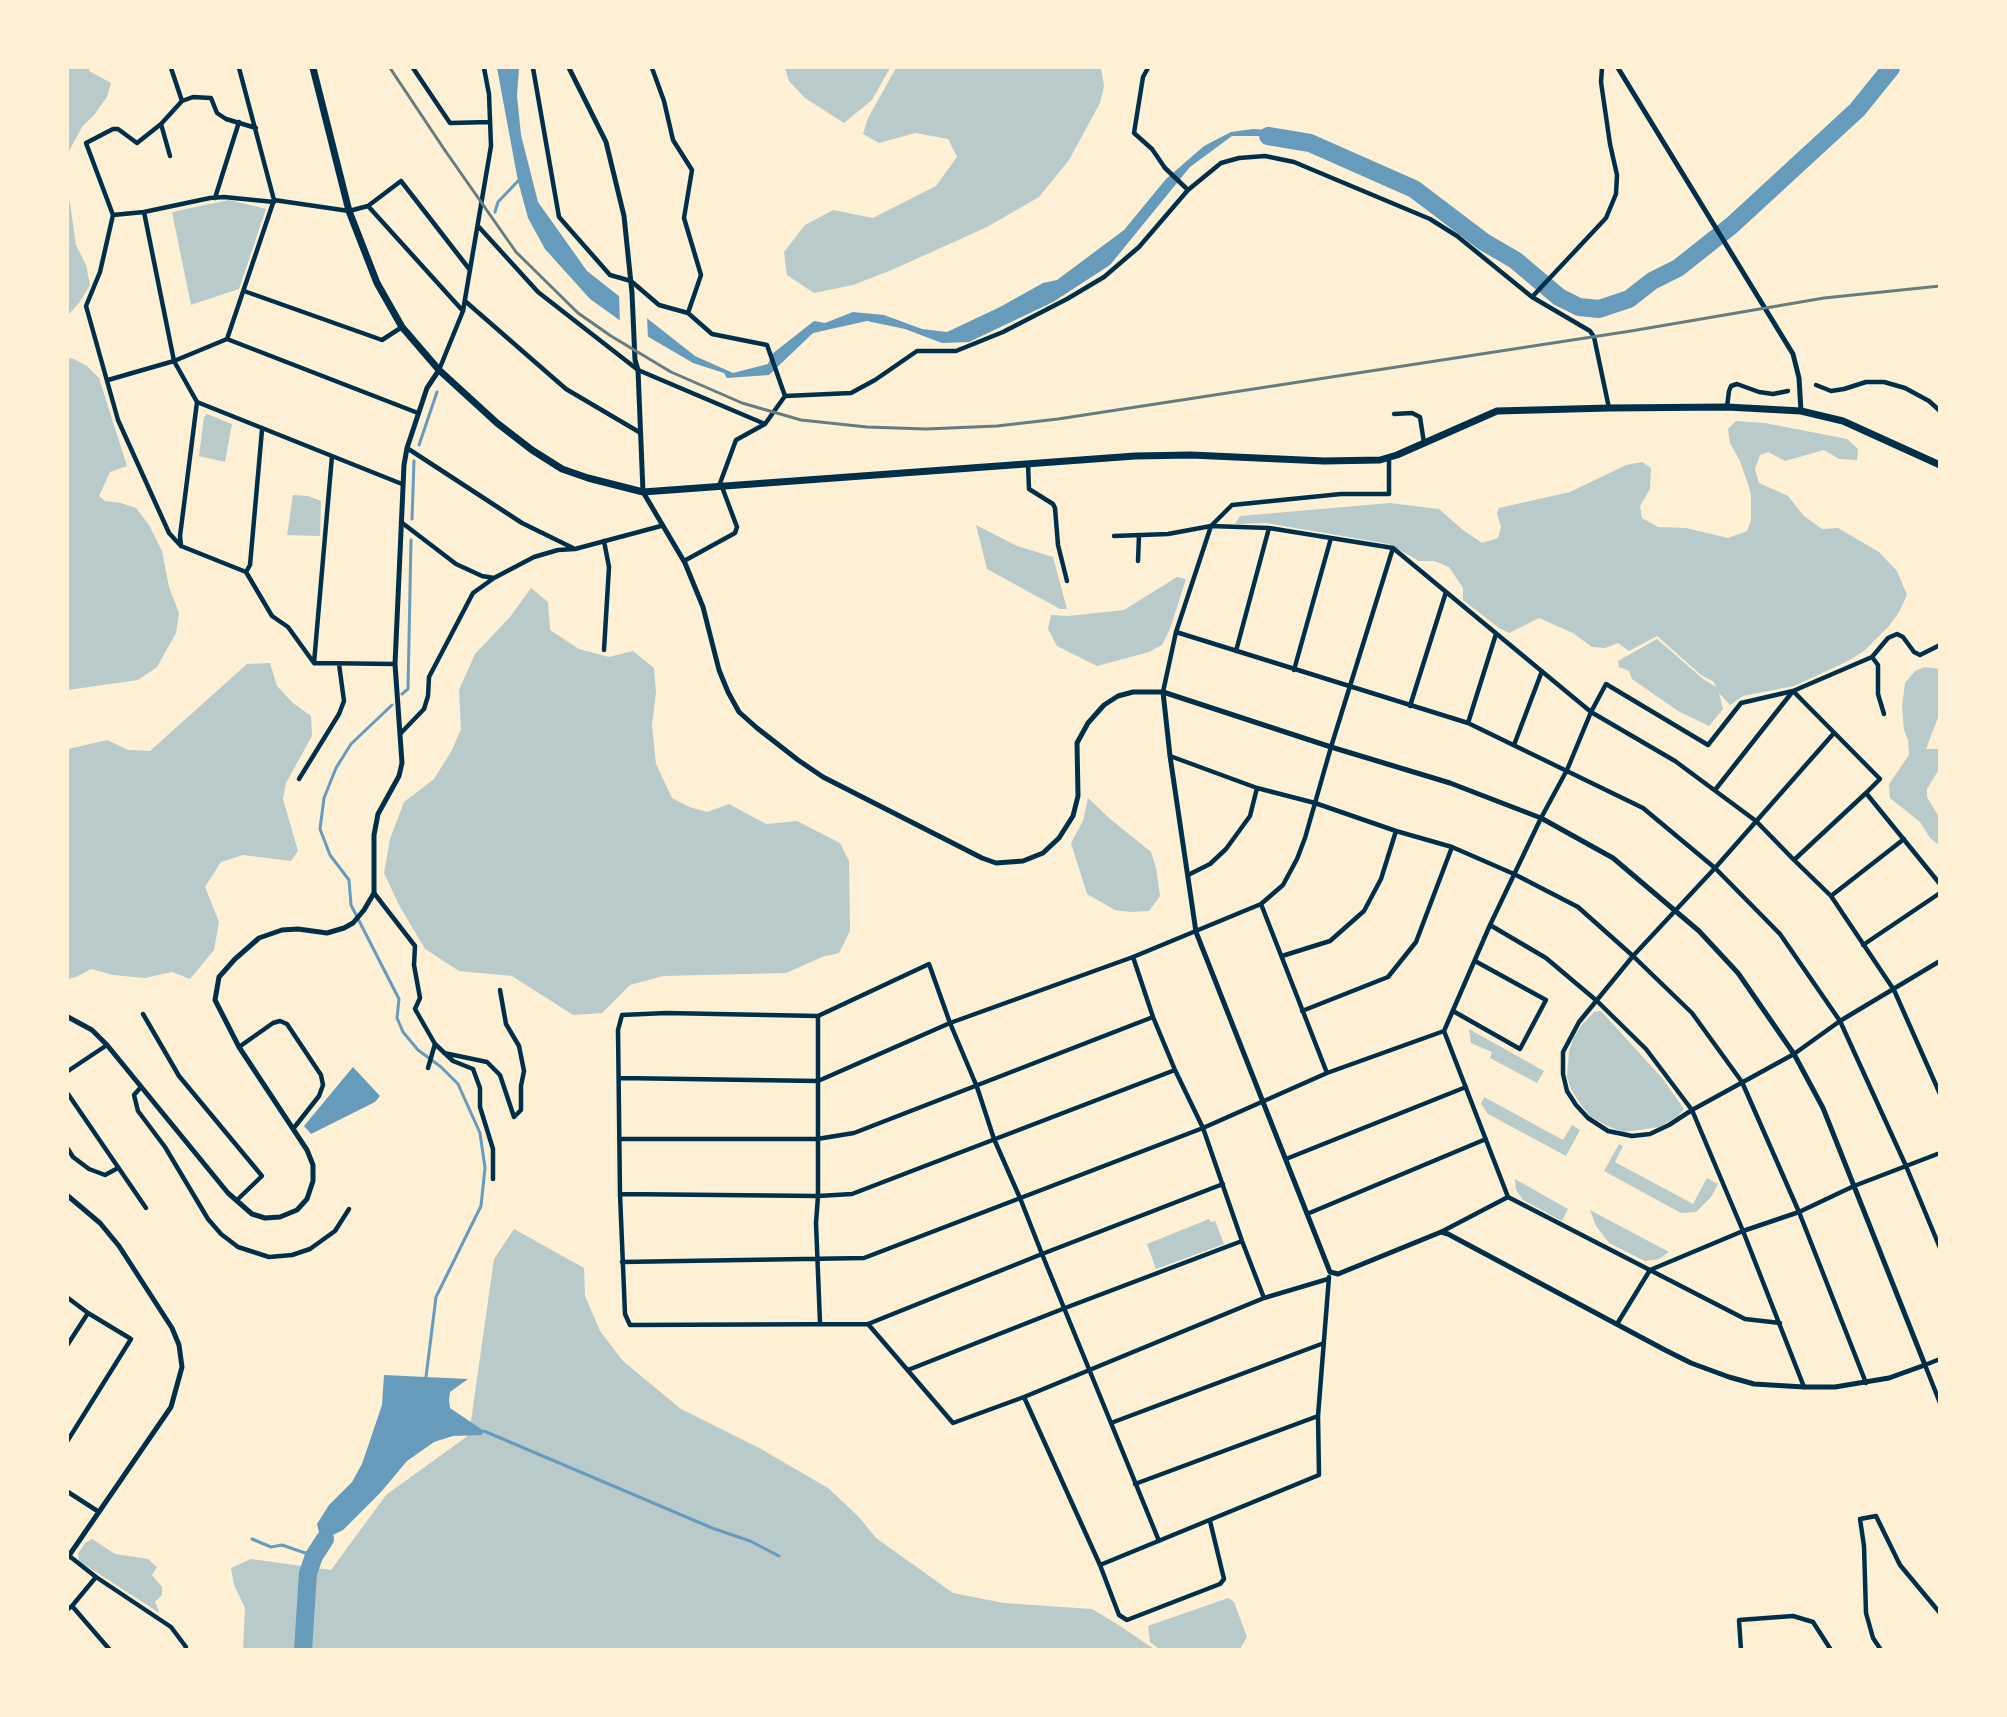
<!DOCTYPE html>
<html>
<head>
<meta charset="utf-8">
<style>
  body { margin:0 }
  #map { position:relative; width:2007px; height:1717px; overflow:hidden; background:#fdf0d5; font-family:"Fira Sans Condensed",sans-serif }
  canvas { display:block }
  .frame { position:absolute; inset:0; border:69px solid #fdf0d5; pointer-events:none }
</style>
</head>
<body>
<div id="map">
<canvas width="2007" height="1717"></canvas>
<div class="frame"></div>
</div>
<script>
const context = document.querySelector('canvas').getContext('2d');
context.lineJoin = 'round';
function paint(path, color) { context.fillStyle = color; context.fill(path, 'evenodd'); }
const poly = rows => new Path2D(rows.map(r => 'M' + r).join(''));
function stroke(path, color, width, dash) { context.strokeStyle = color; context.lineWidth = width; context.lineCap = dash ? 'butt' : 'round'; context.setLineDash(dash || []); context.stroke(path); }
const green = poly([
  [68,68,90,68,89,71,111,83,107,97,94,115,82,127,68,153],
  [785,68,890,68,872,100,844,123,805,98,789,81],
  [896,68,1101,68,1104,86,1100,103,1069,160,1039,197,987,227,894,269,853,285,814,293,787,275,784,252,805,225,833,210,873,218,936,186,957,157,948,139,915,133,879,143,863,134,868,118],
  [68,199,70,203,76,245,86,265,90,285,79,303,68,315],
  [229,200,266,209,239,289,191,305,172,212],
  [68,358,74,359,87,366,99,378,127,466,110,472,99,496,105,501,121,503,136,508,149,525,162,551,169,587,179,613,176,633,157,667,138,680,68,690],
  [207,414,232,424,225,462,199,456,204,417],
  [1736,421,1765,423,1847,439,1858,449,1857,460,1839,459,1824,450,1785,461,1768,452,1760,455,1755,469,1759,483,1788,496,1804,516,1822,529,1838,528,1879,552,1897,571,1907,595,1899,612,1889,626,1864,651,1846,662,1794,686,1743,696,1730,705,1719,693,1723,709,1709,726,1678,711,1632,679,1629,671,1619,667,1618,661,1657,639,1703,679,1716,687,1714,682,1701,675,1657,636,1629,651,1618,643,1605,648,1592,647,1573,633,1539,618,1509,633,1499,628,1463,600,1463,588,1449,567,1434,561,1419,561,1389,544,1266,523,1235,524,1240,516,1390,503,1439,509,1463,530,1482,543,1498,538,1501,527,1497,513,1499,508,1570,492,1626,465,1642,462,1651,468,1650,489,1640,506,1642,518,1658,527,1686,528,1728,538,1747,531,1751,520,1751,495,1748,484,1740,461,1730,443,1728,429],
  [293,495,308,496,321,501,320,536,287,535],
  [976,525,1017,546,1053,557,1067,609,1060,609,987,569],
  [1177,577,1186,579,1170,629,1162,645,1149,652,1097,666,1057,646,1048,629,1051,615,1068,616,1124,610],
  [531,588,548,602,550,630,579,649,609,657,633,651,654,668,656,692,652,725,656,764,672,798,689,807,707,812,729,804,766,824,797,821,840,843,849,861,850,931,839,953,822,957,786,973,663,976,630,985,602,1013,573,1015,512,976,459,971,425,949,399,905,384,873,390,839,404,802,434,779,451,752,461,729,459,690,475,654,510,617],
  [270,663,277,686,293,703,311,716,312,736,286,783,283,799,298,851,291,861,243,855,221,862,205,887,219,922,214,950,190,979,172,972,145,978,113,975,91,969,76,977,68,979,68,749,107,740,128,750,150,751,247,664],
  [1925,667,1939,669,1939,715,1926,749,1939,749,1938,771,1927,789,1927,797,1939,817,1939,845,1930,838,1920,822,1890,798,1889,784,1909,755,1908,740,1904,730,1902,706,1905,683,1915,671],
  [1088,798,1109,818,1151,852,1156,868,1160,896,1149,911,1131,912,1115,910,1087,894,1071,843,1083,821],
  [1601,1011,1662,1078,1684,1109,1678,1116,1659,1127,1624,1132,1607,1126,1590,1116,1579,1102,1571,1089,1567,1077,1569,1051,1574,1037,1581,1026,1594,1012],
  [1469,1029,1544,1071,1537,1083,1490,1058,1492,1052,1471,1043],
  [1484,1097,1563,1140,1572,1125,1580,1130,1566,1156,1488,1114,1481,1104],
  [1619,1144,1623,1146,1615,1162,1693,1204,1707,1178,1718,1184,1711,1197,1696,1212,1681,1213,1604,1171],
  [1515,1179,1568,1209,1562,1221,1523,1200,1516,1190],
  [1590,1210,1669,1252,1659,1259,1645,1261,1609,1243,1596,1226],
  [1209,1219,1211,1222,1215,1221,1224,1244,1156,1269,1147,1244],
  [514,1229,584,1268,585,1296,600,1331,623,1361,681,1409,761,1449,828,1488,859,1517,876,1538,953,1593,1004,1603,1092,1609,1117,1624,1154,1649,243,1649,245,1608,234,1585,231,1568,251,1559,331,1570,386,1495,469,1435,494,1259],
  [92,1539,115,1554,148,1559,157,1567,152,1575,162,1587,162,1595,155,1602,159,1611,158,1612,79,1561,78,1554,85,1543],
  [1228,1598,1234,1602,1247,1637,1240,1649,1159,1649,1150,1642,1148,1626]
]);
const water = poly([
  [497,68,519,68,517,96,521,135,538,202,587,271,695,356,733,373,768,364,772,354,814,321,825,323,853,312,884,315,922,329,947,332,1000,307,1043,283,1057,280,1124,230,1166,179,1204,146,1231,132,1253,129,1270,130,1296,142,1258,136,1232,136,1190,167,1110,265,1053,302,969,342,942,343,905,329,867,321,813,333,769,375,727,378,724,373,693,363,618,319,590,299,545,249,528,218,518,181],
  [353,1067,380,1096,375,1102,311,1134,304,1126],
  [384,1375,468,1379,450,1392,449,1400,450,1408,484,1431,482,1435,453,1436,434,1442,407,1461,381,1492,343,1530,325,1539,320,1536,317,1524,329,1505,352,1482,362,1464,382,1405]
]);
const pier = poly([
  [619,294,647,315,648,340,620,324]
]);
const stream = poly([
  [495,212,498,202,518,181],
  [419,445,437,392],
  [412,519,414,461],
  [402,694,408,689,411,540],
  [392,705,351,744,336,768,324,798,320,829,330,855,349,880,351,905,399,999,397,1018,403,1032,418,1050,441,1067,458,1084,480,1133,485,1168,481,1206,436,1297,426,1377],
  [484,1431,712,1528,750,1541,779,1556],
  [252,1539,271,1547,282,1545,314,1556]
]);
const river = poly([
  [1268,136,1310,143,1414,189,1484,242,1515,260,1559,297,1579,307,1599,309,1629,299,1652,281,1678,268,1731,226,1857,110,1891,68],
  [303,1650,308,1573,314,1556,325,1539]
]);
const minor = poly([
  [171,68,182,101,193,97,211,98,217,113,226,119,256,128],
  [413,68,450,123,490,122],
  [533,68,559,217,610,275,631,281,659,305,688,313],
  [652,68,664,101,673,140,692,170,684,218,701,275,688,313,712,334,767,345,785,396],
  [1148,68,1143,77,1134,133,1152,149,1165,168,1188,190],
  [161,124,137,143,118,129,113,129,86,143,113,215,100,272,86,306,118,420,169,533,181,546],
  [170,156,161,124,182,101],
  [215,198,239,122],
  [274,200,349,211,368,206,401,181,470,270],
  [368,206,463,311],
  [144,212,174,361,197,402,180,536,181,546,246,572,250,565,262,430],
  [113,215,144,212,210,198,224,197,274,202],
  [478,226,538,292,638,370,765,424],
  [244,291,382,340,402,327],
  [1532,297,1606,218,1616,194,1617,175,1610,144,1601,82,1602,68],
  [465,301,566,389,639,432],
  [227,339,274,200,239,68],
  [439,370,463,311,491,146,489,94,484,68],
  [108,380,174,361,227,339,418,413],
  [1816,385,1831,391,1844,389,1866,382,1884,382,1905,388,1929,401,1940,411],
  [785,396,851,393,875,380,917,351,956,351,1003,332,1067,299,1104,277,1139,247,1188,190,1221,163,1239,158,1265,156,1294,162,1430,219,1457,236,1532,297,1590,331,1594,337,1609,408],
  [197,402,402,484],
  [1727,407,1729,391,1731,386,1737,384,1759,392,1773,394,1788,391],
  [1394,414,1412,413,1420,417,1424,443],
  [407,448,522,523,573,548],
  [332,456,314,663,395,664],
  [1028,464,1029,489,1053,504,1055,508,1058,545,1067,581],
  [719,486,736,440,765,424,785,396],
  [401,522,456,564,482,576,494,578],
  [1114,536,1168,534,1211,526,1232,505,1341,494,1389,494,1389,457],
  [684,561,735,533,737,527,722,487],
  [1138,561,1139,535],
  [246,572,272,616,288,627,314,663],
  [1176,632,1468,723,1643,808,1715,868,1780,934,1840,1021,1906,1166,1940,1248],
  [604,650,609,567,604,541],
  [1236,651,1269,528],
  [1872,657,1878,665,1878,694,1884,714],
  [1294,670,1331,538],
  [1163,692,1176,632,1211,526,1269,528,1393,548,1591,712,1675,761,1756,821,1794,860,1831,896,1894,990,1940,1094],
  [1410,706,1446,592],
  [1468,723,1496,634],
  [1834,733,1715,868,1633,956,1579,1022,1563,1052,1563,1074,1567,1091,1576,1105,1588,1118,1608,1131,1632,1136,1650,1134,1669,1125,1692,1110,1794,1054,1840,1021,1940,961],
  [400,734,424,709,428,696,429,677,473,593,494,578,534,557,558,550,575,549,661,526],
  [1514,745,1542,671],
  [1170,756,1257,788,1315,803,1396,831,1452,847,1514,874,1578,907,1633,956,1692,1013,1742,1082,1799,1212,1866,1383],
  [299,779,339,714,344,701,339,664],
  [1715,790,1793,691,1872,657,1888,638,1897,634,1903,637,1914,652,1920,655,1940,645],
  [1794,860,1866,793],
  [1188,875,1210,864,1226,849,1250,816,1257,788],
  [374,893,415,946,414,965,420,998,415,1009,435,1044,428,1068],
  [1831,896,1904,839],
  [1261,904,1327,1073],
  [1490,925,1546,958,1597,1001,1646,1049,1692,1110,1743,1231,1804,1387],
  [1863,945,1940,893],
  [1282,956,1330,941,1364,911,1381,879,1396,831],
  [1133,957,1153,1017,1175,1070,1203,1128,1242,1241,1264,1298],
  [1302,1011,1388,977,1416,942,1452,847],
  [1453,1011,1520,1049,1546,1000,1475,961],
  [143,1014,179,1076,262,1176,237,1200],
  [818,1016,818,1196,816,1223,820,1323],
  [435,1044,453,1061,473,1069,480,1088,480,1107,493,1149,493,1179],
  [239,1047,273,1023,280,1021,287,1024,321,1075,323,1085,319,1096,293,1129],
  [444,1053,487,1062,500,1075,514,1117,521,1110,521,1086,524,1071,519,1046,506,1024,500,990],
  [68,1071,107,1045],
  [620,1078,818,1081,950,1023,1133,957,1261,904,1283,885,1297,859,1305,838,1331,747,1393,548],
  [141,1087,134,1095,138,1111,165,1147,208,1219,221,1234,238,1247,269,1257,292,1255,310,1249,335,1231,349,1209],
  [68,1094,146,1208],
  [620,1139,817,1139,854,1133,1153,1017],
  [68,1149,73,1157,89,1169,105,1175,118,1168],
  [1286,1159,1466,1087],
  [620,1194,818,1196,852,1194,1175,1070],
  [1307,1214,1486,1139],
  [1441,1232,1508,1197],
  [622,1262,864,1258,1203,1128,1327,1073,1444,1031],
  [68,1298,88,1313,131,1339,68,1440],
  [1780,1323,1745,1319,1508,1197,1444,1031,1490,925,1541,818,1567,770,1591,712,1606,684,1708,745,1741,703,1793,691,1880,779,1866,793,1940,884],
  [868,1324,953,1423,1024,1397,1264,1298,1328,1279],
  [1617,1324,1650,1270,1743,1231,1799,1212,1854,1186,1940,1153],
  [68,1344,88,1313],
  [1940,1359,1925,1365,1940,1403],
  [908,1370,1065,1308,1242,1241],
  [1024,1397,1100,1565,1119,1615,1127,1620,1220,1584,1224,1579,1210,1521],
  [1111,1423,1042,1254,1020,1198,994,1139,977,1087,950,1023,929,964,818,1016,666,1013,622,1015,618,1030,620,1194,625,1314,630,1325,868,1324,1042,1254,1223,1184],
  [1135,1484,1318,1416],
  [68,1492,99,1512],
  [1159,1541,1111,1423,1324,1343],
  [68,1555,96,1577,171,1627,186,1647,185,1650],
  [1100,1565,1319,1475,1318,1416,1329,1277],
  [72,1606,96,1577],
  [68,1609,72,1606,110,1650],
  [1741,1650,1739,1620,1793,1616,1813,1622,1831,1650],
  [1881,1650,1873,1638,1866,1613,1864,1546,1860,1519,1876,1516,1900,1565,1940,1613]
]);
const tertiary = poly([
  [569,68,606,142,624,216,632,293,635,360,638,370,643,492,685,563,703,607,719,670,728,692,739,712,757,728,798,760,823,777,982,858,996,863,1023,861,1043,853,1059,838,1073,816,1078,796,1077,743,1088,723,1104,705,1118,696,1133,692,1163,692,1331,747,1450,783,1541,818,1613,858,1699,931,1738,973,1794,1054,1823,1108,1925,1365,1889,1378,1835,1387,1804,1387,1754,1384,1729,1377,1691,1363,1665,1350,1448,1234,1441,1232,1338,1274,1330,1272,1196,932,1170,756,1163,692],
  [1618,68,1793,354,1799,378,1801,411],
  [68,1017,92,1030,107,1045,228,1193,252,1214,265,1218,280,1217,297,1210,307,1199,313,1181,313,1165,307,1150,239,1047,215,1000,219,977,235,959,259,938,282,930,298,929,327,933,344,928,353,923,364,910,374,893,374,835,378,814,399,776,402,763,395,664,404,465,407,448,427,388,439,370],
  [68,1196,100,1223,119,1246,172,1328,179,1345,182,1367,171,1407,68,1557]
]);
const primary = poly([
  [313,68,349,211,377,283,402,327,439,370,497,423,532,450,562,469,588,478,643,492,1135,456,1191,455,1324,461,1380,460,1397,455,1497,411,1609,408,1727,407,1801,411,1843,421,1940,465]
]);
const rail = poly([
  [390,68,444,149,516,252,578,313,611,336,671,372,742,403,801,420,867,427,926,429,997,426,1058,419,1631,331,1824,298,1940,286]
]);
paint(green, '#b9caca');
paint(water, '#669bbc');
paint(pier, '#fdf0d5');
stroke(stream, '#669bbc', 3);
stroke(river, '#669bbc', 18);
stroke(minor, '#003049', 4.5);
stroke(tertiary, '#003049', 5);
stroke(primary, '#003049', 7);
stroke(rail, '#657d81', 3);
</script>
</body>
</html>
